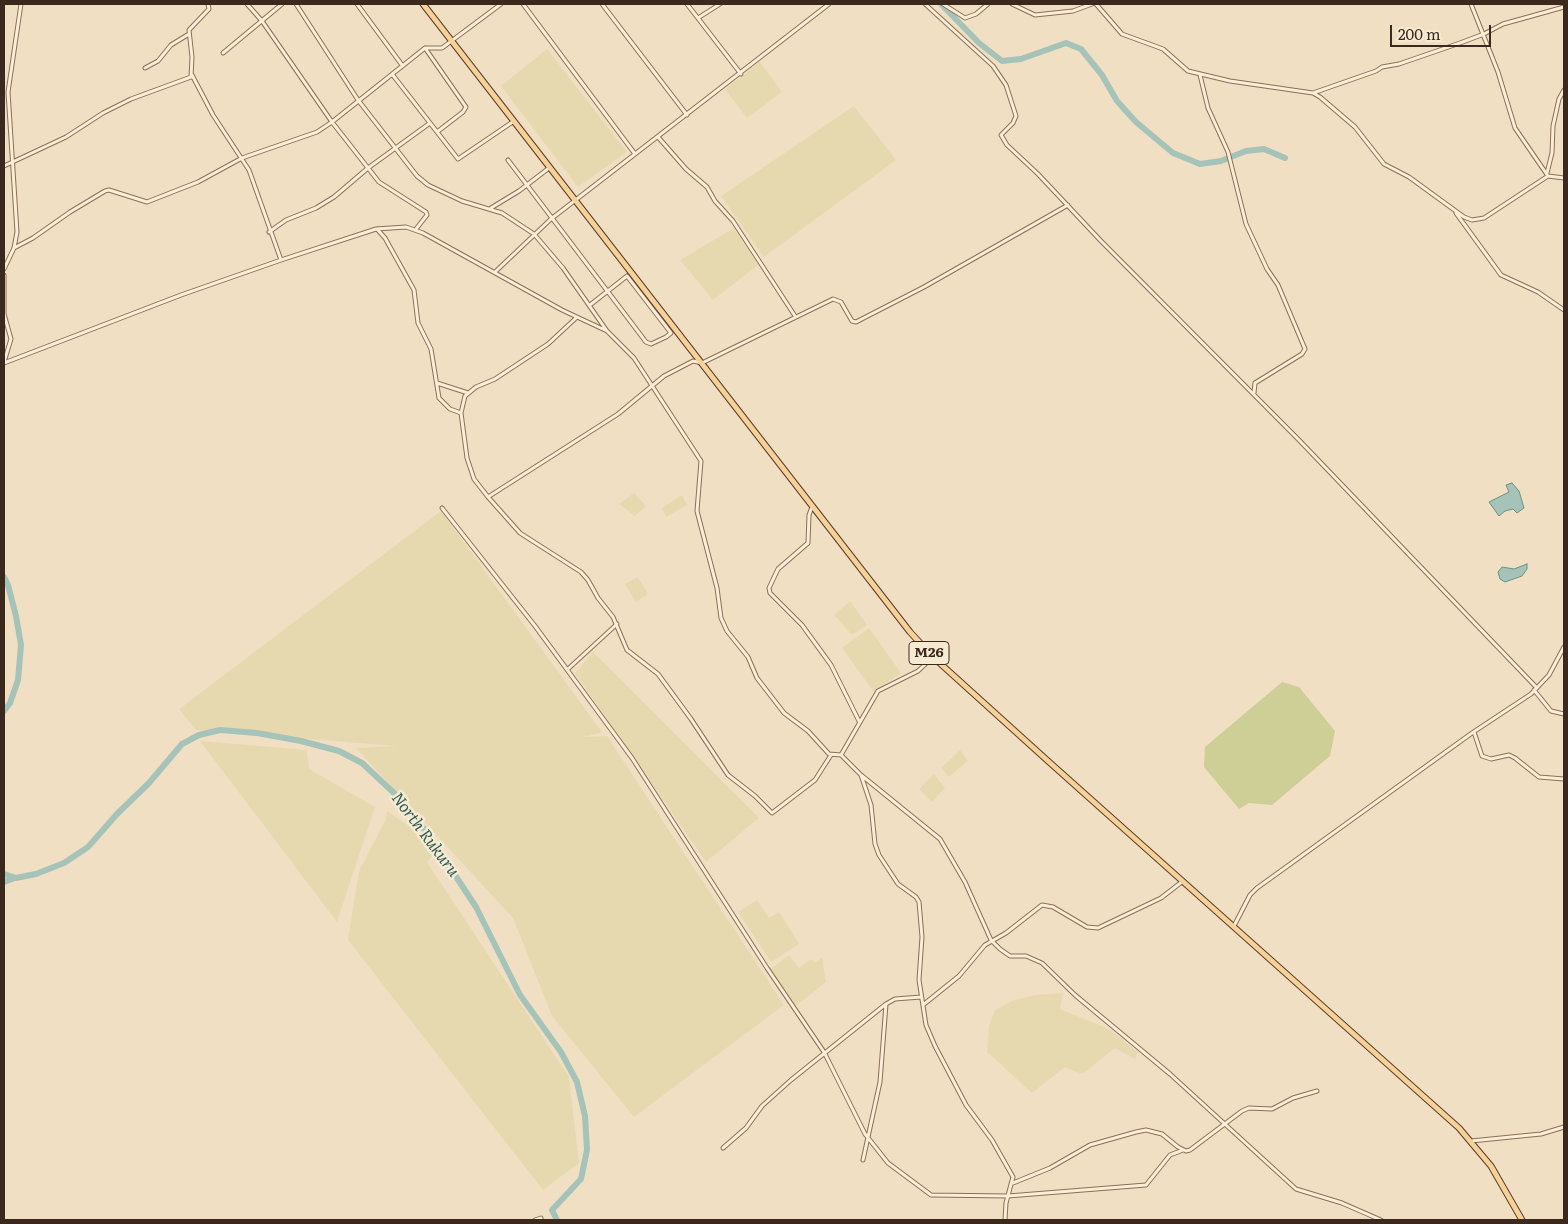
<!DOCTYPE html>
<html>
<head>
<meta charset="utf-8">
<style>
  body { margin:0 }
  #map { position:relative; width:1568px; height:1224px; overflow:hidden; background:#f1dfc3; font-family:Literata,serif }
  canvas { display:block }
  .frame { position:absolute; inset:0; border:5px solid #3b291d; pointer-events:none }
  .scale { position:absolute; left:1390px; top:25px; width:101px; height:22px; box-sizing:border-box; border:2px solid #3b291d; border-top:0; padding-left:6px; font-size:15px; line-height:18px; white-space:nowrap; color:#3b291d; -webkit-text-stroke:4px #f7ead3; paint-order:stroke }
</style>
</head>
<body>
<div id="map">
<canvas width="1568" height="1224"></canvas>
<div class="frame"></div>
<div class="scale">200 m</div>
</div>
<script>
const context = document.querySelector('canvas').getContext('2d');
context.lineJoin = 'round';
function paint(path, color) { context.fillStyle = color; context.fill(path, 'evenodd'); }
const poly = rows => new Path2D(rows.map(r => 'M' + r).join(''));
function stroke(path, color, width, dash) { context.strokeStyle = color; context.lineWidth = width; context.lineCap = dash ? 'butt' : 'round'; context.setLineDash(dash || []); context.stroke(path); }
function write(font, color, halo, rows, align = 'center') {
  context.font = font + ' Literata,serif'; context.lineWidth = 5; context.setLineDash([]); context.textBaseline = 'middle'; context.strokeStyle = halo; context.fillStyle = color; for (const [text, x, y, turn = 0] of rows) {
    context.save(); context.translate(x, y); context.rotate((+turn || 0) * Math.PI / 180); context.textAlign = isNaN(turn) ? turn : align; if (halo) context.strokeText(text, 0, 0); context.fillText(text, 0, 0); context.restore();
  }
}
const farmland = poly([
  [547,49,627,152,578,187,501,86],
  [760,62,782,92,747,118,725,89],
  [854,106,896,160,764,257,721,196],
  [734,228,758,265,713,300,680,260],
  [634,493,646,506,635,516,619,504],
  [682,495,687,505,666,517,662,508],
  [441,511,602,732,584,737,607,736,784,1005,634,1117,552,1016,513,918,356,748,396,746,196,730,179,709],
  [638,577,648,594,636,602,625,584],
  [850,601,867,625,852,635,834,615],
  [869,628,901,673,874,692,842,648],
  [593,652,759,818,706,862,575,673],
  [200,741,307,750,309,769,375,807,337,922],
  [960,750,968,761,949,777,941,768],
  [934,774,945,788,932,802,919,789],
  [387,811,415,830,435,853,427,862,569,1077,579,1163,543,1190,348,940,359,871,386,819],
  [757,900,769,918,779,912,799,944,771,962,738,912],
  [789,955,799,968,811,959,815,963,822,958,826,982,796,1006,769,970],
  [1063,993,1060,1009,1109,1029,1138,1052,1135,1059,1115,1048,1082,1074,1065,1067,1032,1093,987,1052,989,1026,995,1010,1012,1001,1035,995]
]);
const green = poly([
  [1282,682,1299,687,1335,731,1330,756,1272,805,1249,803,1239,809,1204,767,1205,747]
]);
const water = poly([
  [1512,483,1519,491,1524,508,1517,513,1513,509,1505,511,1499,516,1489,502,1509,492,1506,485,1512,483],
  [1527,564,1527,569,1522,576,1505,582,1500,579,1498,572,1502,567,1514,569,1527,564]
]);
const river = poly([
  [941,4,979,43,1002,61,1021,59,1066,43,1081,49,1102,75,1117,101,1136,122,1173,153,1200,164,1221,161,1246,151,1264,149,1285,158],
  [4,577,8,585,16,616,21,645,18,680,10,703,4,711],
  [4,874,16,878,36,874,64,863,88,847,117,814,149,783,182,744,199,735,220,730,257,733,301,741,339,751,362,763,393,792,426,831,476,907,520,995,561,1052,577,1082,585,1116,587,1150,581,1179,552,1210,557,1220],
  [4,882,15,878]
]);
const minor = poly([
  [247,4,262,21,332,122,379,182,426,212,427,215,416,229],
  [296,4,358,100,417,176,428,185,462,201,502,213,534,234,563,268,607,331],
  [357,4,402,65],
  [523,4,635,154],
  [602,4,687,115],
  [687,4,741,74],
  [925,4,993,66,1006,85,1016,116,1013,123,1001,135,1007,145,1038,174,1101,241,1298,439,1537,688],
  [943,4,965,18,976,14,988,4],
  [1012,4,1035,15,1073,11,1092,4],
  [1096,4,1122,34,1163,49,1188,71,1230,81,1313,93,1320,97,1355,127,1384,164,1409,177,1464,217,1472,220,1484,218,1548,176],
  [1471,4,1498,72,1515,128,1548,176,1564,178],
  [698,18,720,4],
  [425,48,466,107,463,112,437,132],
  [223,53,282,4],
  [145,68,158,61,171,45,189,34],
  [392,74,458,159,514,121],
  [192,75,213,115,249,170,281,260],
  [1200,75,1208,108,1228,152,1246,224,1267,269,1278,285,1305,349,1302,354,1255,383,1254,393],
  [1313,93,1376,71,1382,67,1399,64,1460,43,1484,34,1503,24,1564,7],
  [658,137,686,169,707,187,715,201,733,221,795,316],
  [508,160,646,342,651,344,666,337,671,333,627,276],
  [4,166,66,137,103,113,131,99,191,77,192,57,189,30,209,9,208,4],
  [1547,173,1552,153,1553,126,1559,99,1564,90],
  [491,208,519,191,549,168],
  [1456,213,1501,275,1538,292,1564,310],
  [377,229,385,238,414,290,418,323,431,349,439,398,450,409,461,413],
  [269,232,286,220,316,208,334,197,368,168,430,123],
  [14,248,33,238,70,212,105,191,109,190,147,202,198,182,242,158,317,132,332,122,425,48,442,48,501,4],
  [4,269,14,248,17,232,8,92,21,4],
  [495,272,551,219,829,4],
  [4,275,4,314,11,339,4,362],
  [590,305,627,276],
  [4,363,181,295,281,260,376,229,406,227,423,233,562,310,607,331,634,358,701,461,697,511,717,588,721,618,727,631,748,657,757,678,784,713,808,731,829,754,841,755,861,775,940,839,965,882,991,940,1000,949,1010,956,1026,956,1042,963,1075,995,1170,1074,1296,1189,1342,1203,1381,1220],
  [437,383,468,393],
  [488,497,474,479,467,458,461,413,465,396,476,387,495,379,548,344,576,318],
  [812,507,809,515,808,543,778,569,769,588,770,593,802,625,831,665,859,721],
  [442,508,535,626,632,758,767,968,824,1052,865,1134,888,1163,931,1195,1008,1196,1146,1185,1170,1155,1183,1150],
  [568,669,617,624],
  [1534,690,1551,711,1564,714],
  [1474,732,1482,756,1491,759,1509,755,1515,758,1539,777,1564,779],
  [831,755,815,780,772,813,755,796,728,775,691,719,658,674,627,650,613,617,598,598,588,580,581,572,520,533,488,497,618,414,664,376,693,361,702,363,833,299,841,302,852,321,856,322,924,287,1068,205],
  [841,755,878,691,918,671,933,657],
  [861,775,871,805,875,844,879,855,898,884,916,897,919,902,922,937,919,980,926,1025,935,1046,966,1105,992,1140,1013,1177,1006,1203,1005,1220],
  [1234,926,1250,895,1257,888,1472,733,1531,694,1549,675,1564,647],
  [923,1005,959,976,985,945,1006,933,1042,905,1053,907,1087,927,1098,928,1161,898,1183,881],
  [1471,1141,1541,1134,1564,1127],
  [723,1148,746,1128,762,1106,791,1080,886,1004],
  [863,1160,880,1082,886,1004,895,999,921,997],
  [1013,1183,1050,1168,1090,1145,1136,1132,1146,1130,1162,1134,1178,1147,1186,1151,1190,1150,1242,1111,1249,1108,1272,1109,1293,1098,1317,1091],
  [535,1220,541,1218]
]);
const primary = poly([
  [423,4,910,632,933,657,1048,761,1459,1128,1491,1166,1522,1220]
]);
const shields = [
  [929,653,40]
];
const shieldNames = [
  ["M26",929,653]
];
const waterNames = [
  ["North Rukuru",425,835,53]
];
paint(farmland, '#e7d9af');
paint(green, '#cdcf96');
paint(water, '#a5c3b8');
stroke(water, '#6b9285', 1);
stroke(river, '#a5c3b8', 6);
stroke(minor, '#8c6f58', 5);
stroke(primary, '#593e2d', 7);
stroke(minor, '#fbedd6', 3);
stroke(primary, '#f6d198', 5);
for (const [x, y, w] of shields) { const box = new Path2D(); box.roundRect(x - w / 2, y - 11.5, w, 23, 4); context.fillStyle = '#f7ead3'; context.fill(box); stroke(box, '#3b291d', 1); }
write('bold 14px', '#3b291d', null, shieldNames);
write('italic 16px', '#2c5b54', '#f7ead3', waterNames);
</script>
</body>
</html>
